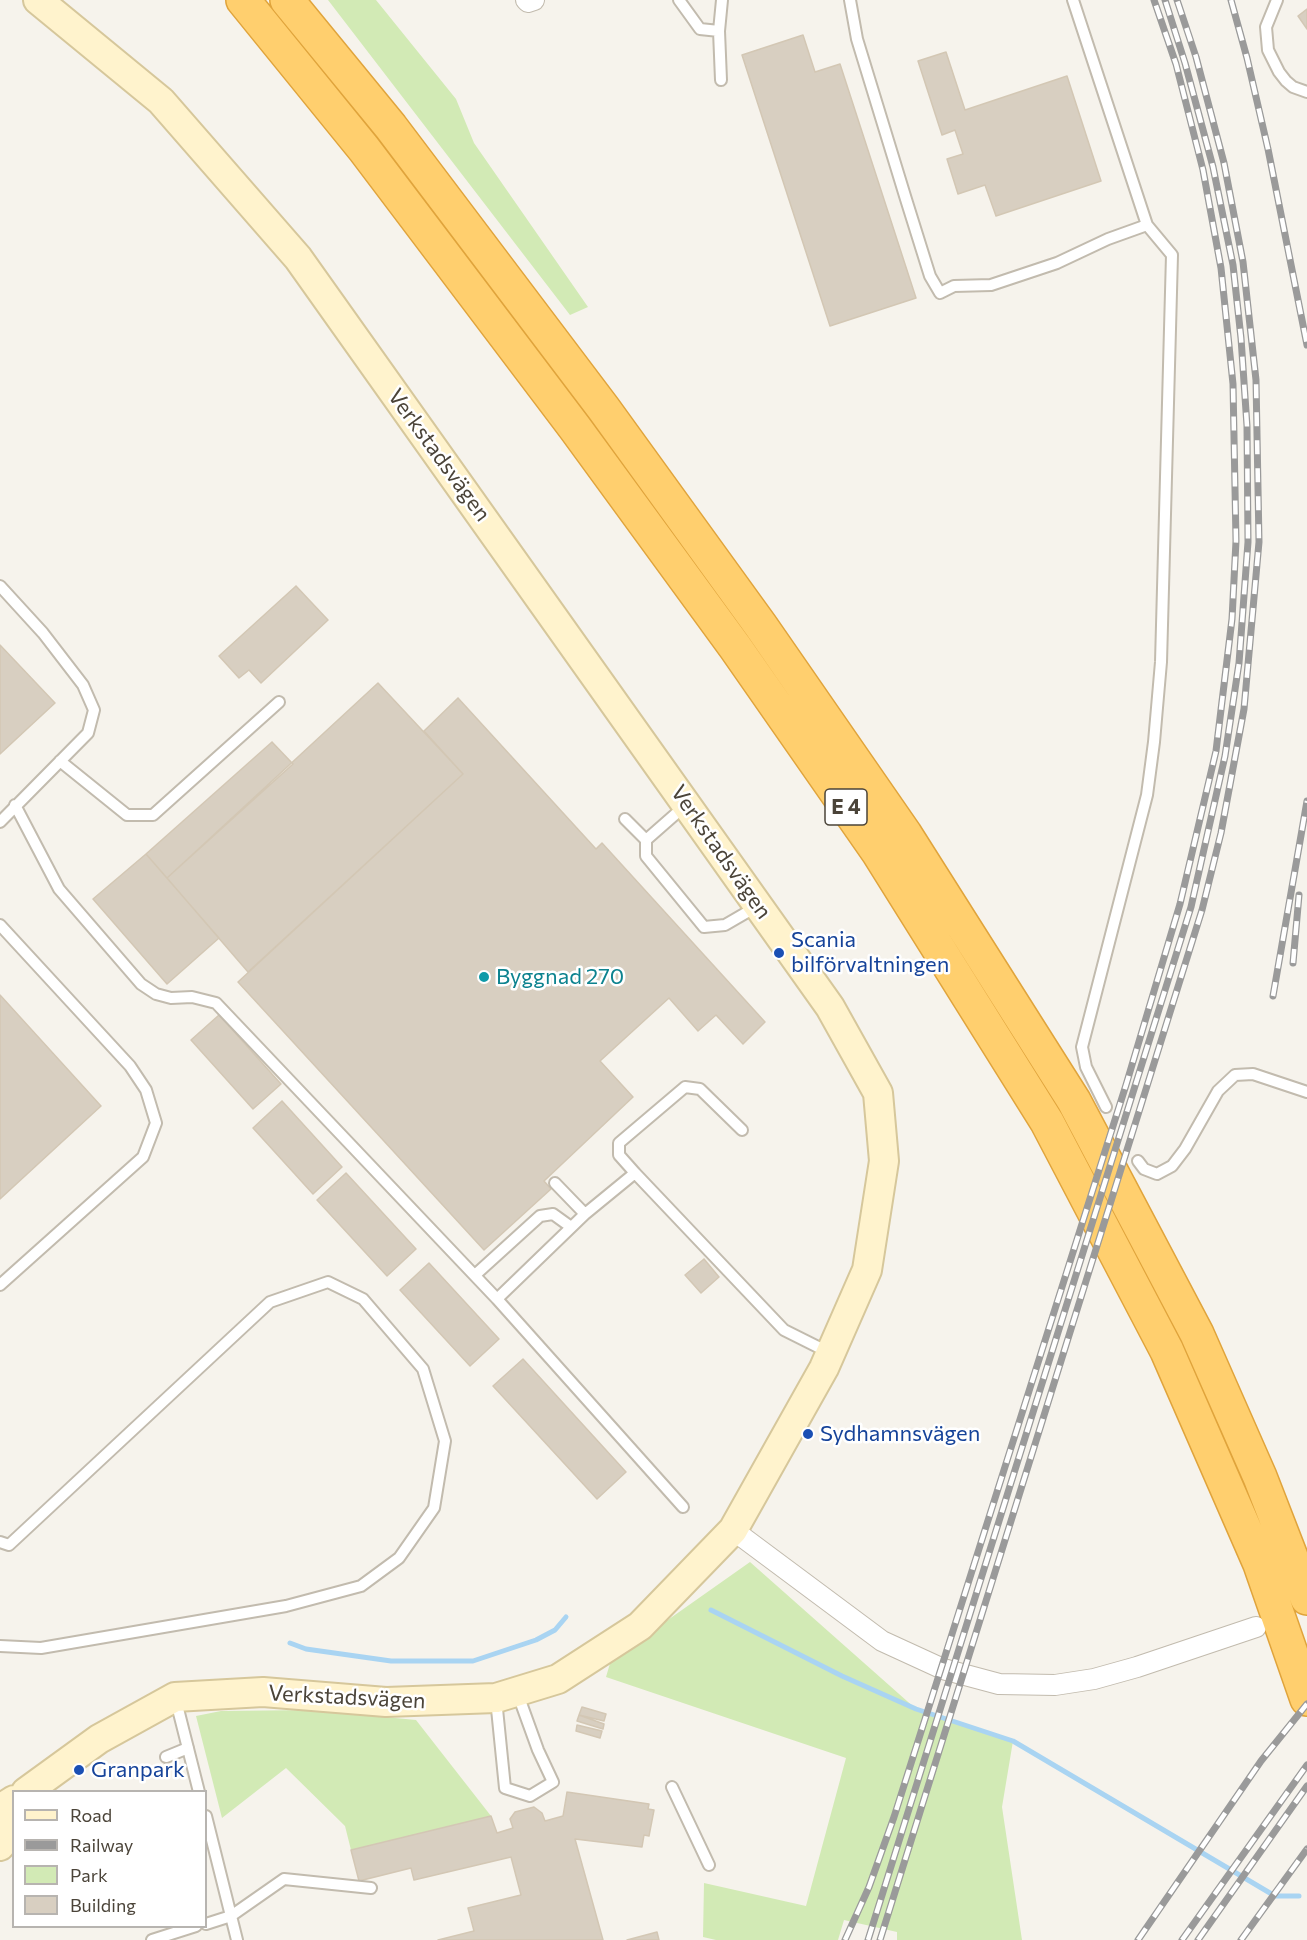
<!DOCTYPE html>
<html>
<head>
<meta charset="utf-8">
<style>
  body { margin:0 }
  #map { position:relative; width:1307px; height:1940px; overflow:hidden; background:#f6f3ec; font-family:Commissioner,sans-serif }
  canvas { display:block }
  .legend { position:absolute; left:12px; top:1790px; width:195px; height:138px; box-sizing:border-box; background:#fff; border:2px solid #b7b4b0; margin:0; padding:8px 10px; list-style:none; font-size:18px; color:#4b4439 }
  .legend li { display:flex; align-items:center; gap:12px; height:30px }
  .legend b { width:30px; border:2px solid #b7b4b0 }
</style>
</head>
<body>
<div id="map">
<canvas width="1307" height="1940"></canvas>
<ul class="legend">
<li><b style="height:8px;background:#fff3cd"></b>Road</li>
<li><b style="height:8px;background:#9a9a9a"></b>Railway</li>
<li><b style="height:16px;background:#d2eab5"></b>Park</li>
<li><b style="height:16px;background:#d8cfc1"></b>Building</li>
</ul>
</div>
<script>
const context = document.querySelector('canvas').getContext('2d');
context.lineJoin = 'round';
function paint(path, color) { context.fillStyle = color; context.fill(path, 'evenodd'); }
const poly = rows => new Path2D(rows.map(r => 'M' + r).join(''));
function stroke(path, color, width, dash) { context.strokeStyle = color; context.lineWidth = width; context.lineCap = dash ? 'butt' : 'round'; context.setLineDash(dash || []); context.stroke(path); }
function write(font, color, halo, rows, align = 'center') {
  context.font = font + ' Commissioner,sans-serif'; context.lineWidth = 5; context.setLineDash([]); context.textBaseline = 'middle'; context.strokeStyle = halo; context.fillStyle = color; for (const [text, x, y, turn = 0] of rows) {
    context.save(); context.translate(x, y); context.rotate((+turn || 0) * Math.PI / 180); context.textAlign = isNaN(turn) ? turn : align; if (halo) context.strokeText(text, 0, 0); context.fillText(text, 0, 0); context.restore();
  }
}
const green = poly([
  [328,0,376,0,456,99,474,143,588,307,570,315],
  [750,1562,916,1709,1013,1741,1002,1807,1022,1940,897,1940,897,1932,844,1920,838,1940,716,1940,703,1937,704,1883,806,1906,846,1758,606,1677,611,1660],
  [312,1710,416,1720,491,1816,351,1850,345,1826,286,1768,222,1818,196,1716,221,1711]
]);
const stream = poly([
  [711,1610,842,1676,916,1709,1013,1741,1275,1896,1299,1896],
  [290,1643,306,1649,391,1661,473,1661,536,1640,555,1630,566,1617]
]);
const building = poly([
  [1307,9,1307,29,1298,16,1307,9],
  [803,35,815,72,840,64,916,298,830,326,742,55,803,35],
  [946,52,965,110,1067,76,1101,181,996,216,985,185,958,194,947,159,963,154,955,130,942,135,918,61,946,52],
  [296,586,328,620,261,683,249,670,239,678,219,656,296,586],
  [0,645,55,703,0,754,0,645],
  [378,683,463,774,248,972,167,878,378,683],
  [458,698,596,849,602,843,765,1022,743,1044,716,1015,698,1031,669,998,600,1061,633,1097,544,1181,551,1189,484,1250,238,982,463,774,424,731,458,698],
  [272,742,293,764,167,878,146,854,272,742],
  [146,854,219,938,167,984,93,899,146,854],
  [0,995,101,1106,0,1199,0,995],
  [219,1015,281,1084,253,1109,191,1040,219,1015],
  [282,1101,342,1167,313,1194,253,1128,282,1101],
  [346,1173,416,1249,387,1276,317,1200,346,1173],
  [704,1259,719,1277,701,1293,685,1275,704,1259],
  [429,1263,499,1339,470,1366,400,1290,429,1263],
  [523,1359,626,1472,597,1499,493,1386,523,1359],
  [582,1707,606,1714,604,1721,579,1715,582,1707],
  [579,1715,604,1724,603,1729,577,1721,579,1715],
  [577,1725,602,1731,600,1738,576,1731,577,1725],
  [567,1792,649,1804,648,1809,654,1810,649,1836,644,1835,642,1847,575,1839,603,1940,438,1940,474,1931,468,1908,521,1895,511,1857,414,1880,411,1868,359,1881,351,1850,491,1816,497,1833,513,1828,510,1819,515,1812,534,1807,542,1813,545,1821,563,1816,567,1792],
  [657,1932,659,1940,627,1940,657,1932]
]);
const service = poly([
  [679,0,700,29,719,31],
  [850,0,857,39,905,196,930,276,940,293,954,286,991,285,1057,263,1108,239,1147,225],
  [1073,0,1147,225,1172,255,1161,662,1154,742,1147,795,1082,1047,1086,1067,1106,1107],
  [1277,0,1266,27,1268,50,1279,72,1286,81,1293,87,1307,92],
  [721,80,719,31,722,0],
  [0,586,43,633,83,685,94,710,88,733,0,822],
  [60,761,127,815,153,815,279,702],
  [687,804,646,840,646,856,704,927,725,925,756,907],
  [15,805,59,889,141,984,156,994,171,998,192,997,216,1003,497,1299,585,1214,635,1173,784,1330,830,1353],
  [625,819,646,840],
  [0,925,130,1066,146,1090,156,1123,143,1157,0,1285],
  [1138,1161,1144,1169,1157,1174,1172,1166,1185,1149,1218,1091,1235,1075,1253,1074,1307,1092],
  [635,1173,619,1155,619,1143,685,1087,700,1089,742,1130],
  [555,1183,585,1214],
  [475,1275,540,1216,553,1214,571,1227],
  [497,1299,683,1507],
  [0,1542,9,1545,270,1302,328,1282,363,1299,423,1369,445,1441,434,1508,399,1558,361,1586,286,1606,41,1648,0,1646],
  [175,1697,199,1792],
  [496,1699,505,1788,530,1796,553,1782,538,1750,517,1692],
  [166,1757,188,1748],
  [672,1787,709,1865],
  [206,1816,237,1940],
  [206,1924,231,1916,284,1879,371,1888],
  [152,1940,196,1926]
]);
const minor = poly([
  [526,0,528,2,534,0],
  [733,1530,882,1641,943,1669,999,1684,1055,1685,1094,1679,1137,1667,1256,1627]
]);
const secondary = poly([
  [26,1792,99,1739,175,1697,263,1692,386,1702,496,1698,558,1679,640,1626,733,1530,824,1368,867,1270,884,1161,878,1093,830,1007,298,258,161,101,38,0],
  [0,1809,14,1800],
  [0,1846,14,1828]
]);
const motorway = poly([
  [243,0,364,149,575,428,735,647,878,852,1047,1122,1167,1351,1260,1564,1307,1699],
  [287,0,391,127,604,409,761,626,905,834,1074,1101,1197,1334,1260,1477,1307,1598]
]);
const rail = poly([
  [1231,0,1247,58,1268,149,1307,345],
  [1293,963,1299,895],
  [1273,996,1307,801],
  [845,1940,869,1887,894,1817,1126,1085,1180,904,1216,751,1232,619,1236,541,1233,384,1221,268,1203,170,1176,64,1154,0],
  [868,1940,1191,907,1225,756,1239,663,1248,542,1247,426,1241,338,1233,265,1213,167,1185,63,1165,0],
  [880,1940,1202,910,1221,833,1244,709,1259,542,1256,380,1243,262,1224,163,1196,57,1177,0],
  [1138,1940,1261,1761,1307,1704],
  [1182,1940,1307,1765],
  [1198,1940,1307,1786],
  [1241,1940,1307,1849]
]);
const markers = [
  [779,953,6,"#1a4fb4"],
  [484,977,6,"#0f9aa8"],
  [808,1434,6,"#1a4fb4"],
  [79,1770,6,"#1a4fb4"]
];
const shields = [
  [846,807,42]
];
const shieldNames = [
  ["E 4",846,807]
];
const streetNames = [
  ["Verkstadsvägen",439,455,54],
  ["Verkstadsvägen",721,852,55],
  ["Verkstadsvägen",347,1697,3]
];
const transitNames = [
  ["Scania",791,940],
  ["bilförvaltningen",791,965],
  ["Sydhamnsvägen",820,1434],
  ["Granpark",91,1770]
];
const cultureNames = [
  ["Byggnad 270",496,977]
];
paint(green, '#d2eab5');
stroke(stream, '#a9d4f2', 5);
paint(building, '#d8cfc1');
stroke(building, '#d3c7b4', 1.5);
stroke(service, '#c2bbae', 14);
stroke(minor, '#c2bbae', 22);
stroke(secondary, '#d6c79b', 32);
stroke(motorway, '#e0a43c', 36);
stroke(service, '#fff', 10);
stroke(minor, '#fff', 20);
stroke(secondary, '#fff3cd', 28);
stroke(motorway, '#ffcf6e', 33);
stroke(rail, '#9a9a9a', 7);
stroke(rail, '#fff', 4.5, [14]);
for (const [x, y, r, color] of markers) { const dot = new Path2D(); dot.arc(x, y, r, 0, 2 * Math.PI); context.fillStyle = color; context.fill(dot); stroke(dot, '#fff', 2); }
for (const [x, y, w] of shields) { const box = new Path2D(); box.roundRect(x - w / 2, y - 18, w, 36, 4.5); context.fillStyle = '#fff'; context.fill(box); stroke(box, '#4b4439', 1.5); }
write('bold 21px', '#4b4439', null, shieldNames);
write('22px', '#4b4439', '#fff', streetNames);
write('22px', '#164399', '#fff', transitNames, 'left');
write('22px', '#0d838f', '#fff', cultureNames, 'left');
</script>
</body>
</html>
